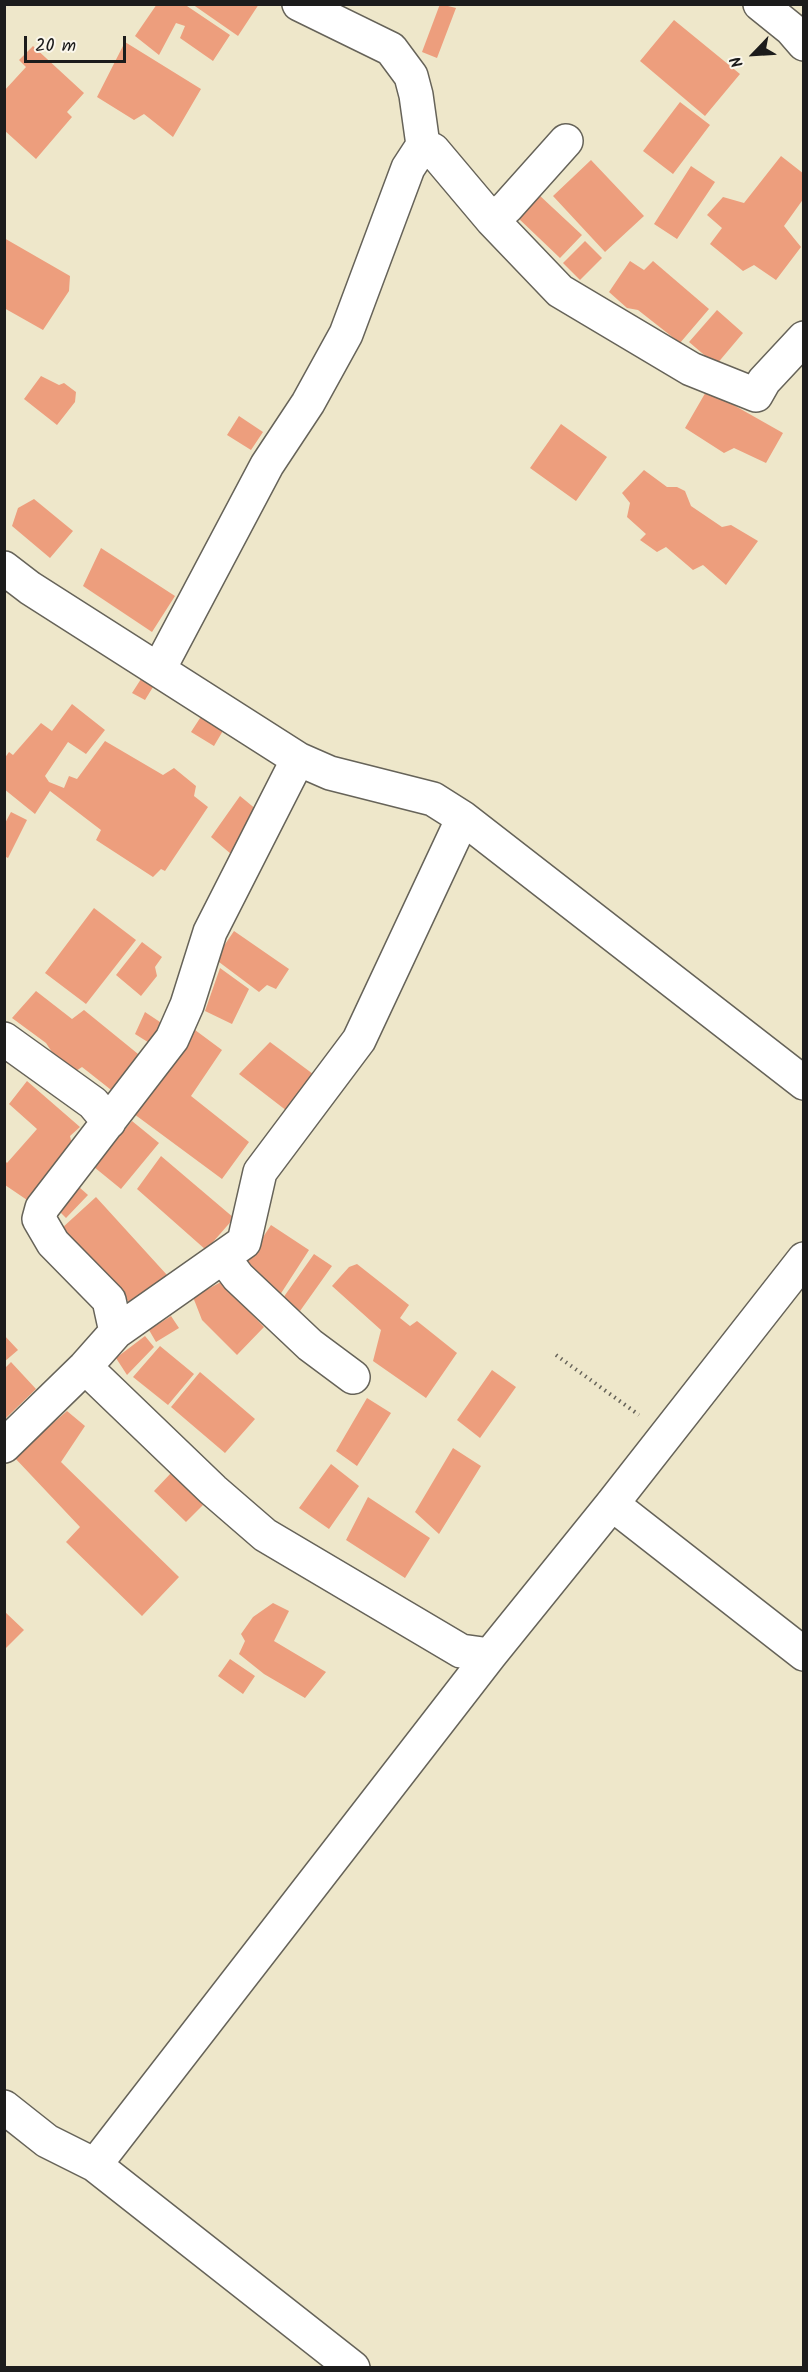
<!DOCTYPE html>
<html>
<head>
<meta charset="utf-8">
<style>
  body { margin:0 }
  #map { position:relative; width:808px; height:2372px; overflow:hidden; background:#eee7ca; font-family:Kalam,sans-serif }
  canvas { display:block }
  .frame { position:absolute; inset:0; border:6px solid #1c1c1c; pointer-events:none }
  .north { position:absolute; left:724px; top:24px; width:60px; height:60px; -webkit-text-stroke:4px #fbf7ec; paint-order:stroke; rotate:245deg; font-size:16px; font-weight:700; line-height:24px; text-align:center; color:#1c1c1c }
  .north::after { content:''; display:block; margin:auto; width:21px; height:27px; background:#1c1c1c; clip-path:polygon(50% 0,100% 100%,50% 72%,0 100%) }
  .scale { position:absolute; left:24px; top:36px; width:102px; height:27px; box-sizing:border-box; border:3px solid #1c1c1c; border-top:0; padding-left:8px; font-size:18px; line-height:21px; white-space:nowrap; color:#1c1c1c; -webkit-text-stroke:4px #fbf7ec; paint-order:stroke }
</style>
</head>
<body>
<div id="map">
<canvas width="808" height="2372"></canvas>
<div class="frame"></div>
<div class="north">N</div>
<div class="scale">20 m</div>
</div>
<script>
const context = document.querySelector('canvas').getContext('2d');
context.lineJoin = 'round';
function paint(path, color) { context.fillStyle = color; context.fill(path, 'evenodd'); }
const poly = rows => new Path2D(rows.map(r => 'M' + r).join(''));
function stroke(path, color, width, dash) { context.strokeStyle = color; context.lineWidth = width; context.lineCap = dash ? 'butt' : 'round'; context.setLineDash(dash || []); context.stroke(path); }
const building = poly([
  [157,4,184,4,230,35,213,61,180,38,185,26,176,23,159,55,135,36],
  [192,4,259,4,238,36],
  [440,4,456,8,437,58,422,52],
  [674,20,740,74,705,116,640,61],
  [125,42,201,89,173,137,144,114,134,120,97,97],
  [33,46,84,93,67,112,72,117,36,159,4,130,4,91,26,67,19,60],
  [680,102,710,125,673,174,643,151],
  [781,156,804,174,804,198,784,226,801,247,776,280,754,265,743,271,710,244,722,228,707,215,723,197,744,203],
  [591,160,644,216,605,252,553,196],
  [691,166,715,182,677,239,654,224],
  [538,194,582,235,560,258,517,217],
  [4,238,70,276,69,291,43,330,4,308],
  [585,241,602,258,580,280,563,263],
  [630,261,644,270,653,261,709,309,680,343,638,310,627,308,609,292],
  [717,310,743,333,716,365,689,342],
  [41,376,59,385,64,383,76,392,75,402,57,425,24,399],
  [707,390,783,433,766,463,734,448,724,453,685,428],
  [239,416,263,432,251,450,227,435],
  [561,424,607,457,576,501,530,468],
  [644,470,667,487,677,487,685,491,691,506,722,527,731,525,758,541,726,585,703,565,693,570,666,547,657,552,640,540,646,534,627,517,630,503,622,493],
  [34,499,73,531,50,558,12,526,18,508],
  [101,548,175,596,152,632,83,586],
  [141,679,153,687,145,700,132,693],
  [72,704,105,730,86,754,68,742,45,776,49,782,64,788,69,776,77,779,105,741,163,775,174,768,196,786,194,796,208,807,165,871,161,869,153,877,96,840,101,830,50,791,35,814,4,789,4,759,9,752,13,755,41,723,52,731],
  [202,715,224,729,214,746,191,732],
  [240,796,257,810,231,854,211,837],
  [11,812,27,820,8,858,4,856,4,825],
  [94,908,136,940,86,1004,45,973],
  [234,931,289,969,276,989,267,985,259,992,215,959],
  [142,942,162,957,155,967,157,976,141,996,116,975],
  [220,968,249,989,232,1024,205,1011],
  [36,991,72,1019,84,1010,143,1058,115,1093,82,1067,76,1071,52,1052,46,1043,12,1018],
  [145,1012,166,1026,151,1044,135,1034],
  [191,1027,222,1050,191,1096,249,1142,222,1179,130,1111],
  [270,1042,313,1074,287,1111,239,1074],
  [27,1081,80,1127,70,1136,73,1149,30,1202,5,1185,5,1161,7,1163,37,1129,9,1104],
  [132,1121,159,1143,121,1189,94,1167],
  [161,1156,234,1218,206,1250,137,1189],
  [79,1187,88,1195,66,1218,58,1210],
  [96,1197,167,1275,129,1302,62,1228],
  [271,1225,309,1250,278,1298,244,1266],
  [314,1254,332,1266,300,1311,283,1298],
  [357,1264,409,1305,400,1318,410,1326,417,1321,457,1353,426,1398,373,1361,381,1330,332,1286,349,1267],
  [221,1282,264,1327,237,1355,202,1320,193,1297],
  [171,1316,179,1328,156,1342,149,1330],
  [4,1335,18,1350,4,1362],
  [145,1336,154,1347,127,1375,116,1358],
  [160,1346,194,1374,168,1405,133,1377],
  [11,1362,36,1389,6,1418,4,1369],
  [492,1370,516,1387,480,1438,457,1420],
  [200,1372,255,1419,225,1453,171,1407],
  [367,1398,391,1413,357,1466,336,1451],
  [67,1411,85,1426,61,1462,179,1577,142,1616,66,1542,80,1527,14,1457],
  [453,1448,481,1466,439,1534,415,1512],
  [331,1464,359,1486,329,1529,299,1508],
  [171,1473,203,1505,186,1522,154,1491],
  [368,1497,430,1538,405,1578,346,1540],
  [273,1603,289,1611,274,1641,326,1672,305,1698,264,1674,239,1654,245,1641,241,1634,253,1617],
  [4,1611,24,1630,4,1650],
  [230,1659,255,1676,243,1694,218,1676]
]);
const path = poly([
  [556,1355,639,1415]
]);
const minor = poly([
  [299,4,391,49,411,76,416,95,423,145,433,150,492,220,560,291,691,369,756,395,764,381,804,338],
  [760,4,791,29,804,44],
  [492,220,507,207,566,141],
  [4,568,30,588,298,759,330,773,433,799,463,818,804,1083],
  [159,669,267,465,308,403,346,334,408,168,423,145],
  [4,1039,93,1103,109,1122],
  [223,1257,238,1277,310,1345,353,1377],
  [116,1332,109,1300,53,1243,39,1219,42,1208,172,1039,187,1005,210,932,298,759],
  [85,1367,213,1490,265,1535,461,1651,490,1655],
  [4,1446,85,1367,116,1332,244,1242,260,1172,359,1040,463,818],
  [612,1504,804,1654],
  [4,2107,47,2141,95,2165,353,2368],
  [95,2165,490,1655,612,1504,804,1259]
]);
paint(building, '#ed9e7d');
stroke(minor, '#666359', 36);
stroke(path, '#666359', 4, [1.5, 4.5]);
stroke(minor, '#fff', 33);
</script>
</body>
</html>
